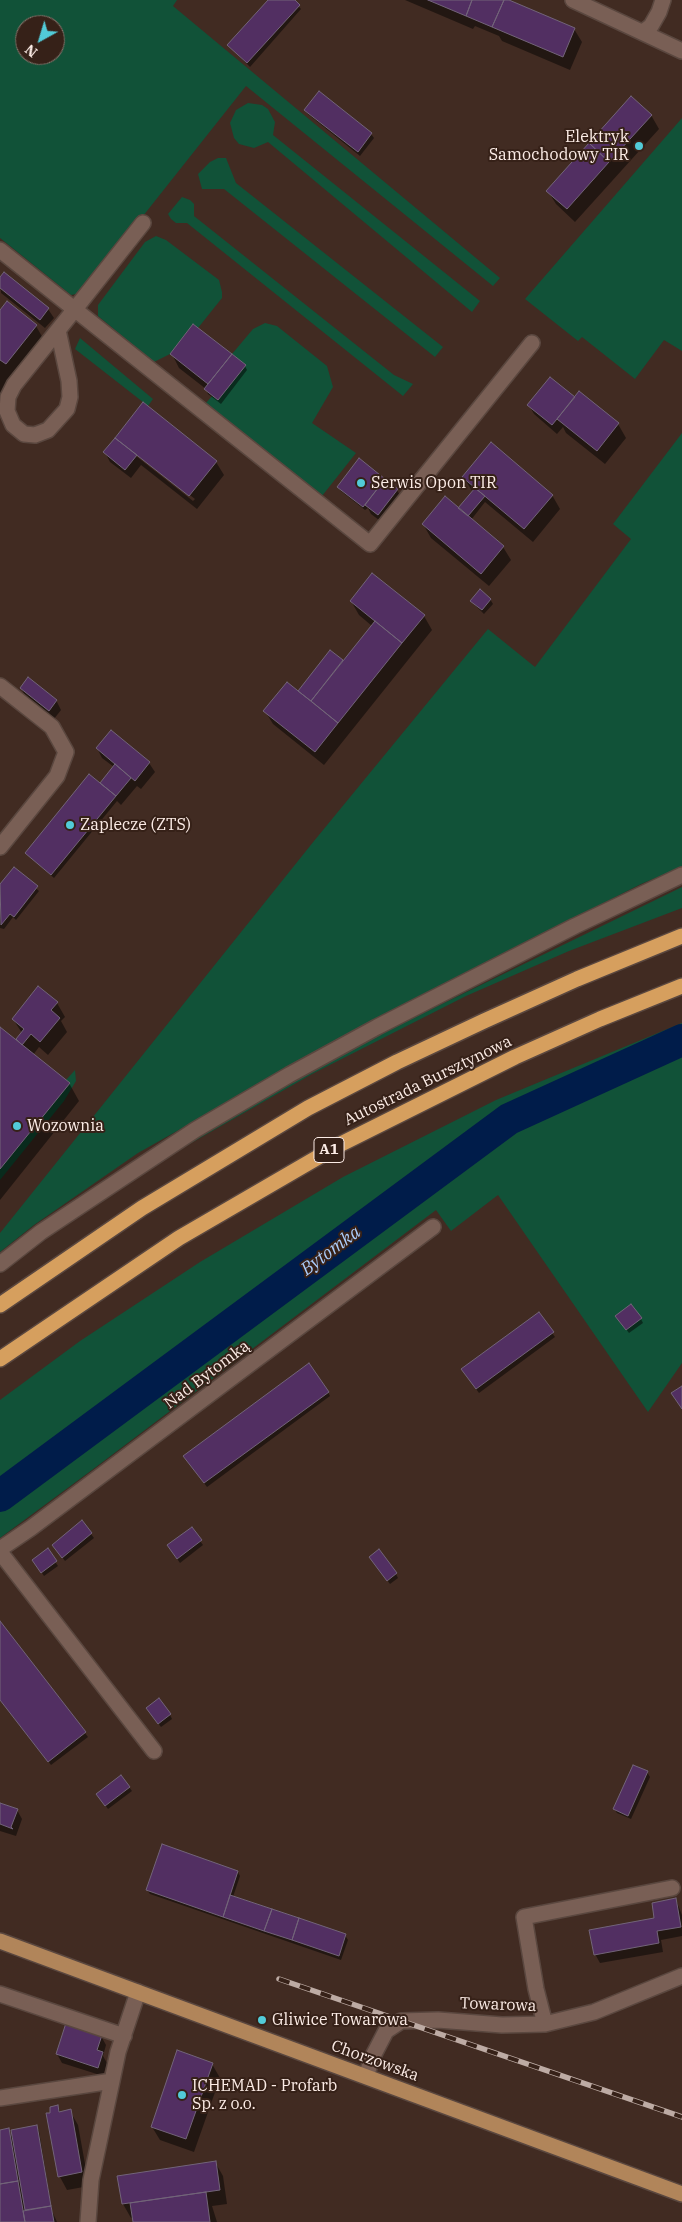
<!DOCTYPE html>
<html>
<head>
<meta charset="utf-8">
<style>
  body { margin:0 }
  #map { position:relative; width:682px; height:2222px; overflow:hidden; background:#412b22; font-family:"IBM Plex Serif",serif }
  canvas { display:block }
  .north { position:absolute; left:15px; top:15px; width:50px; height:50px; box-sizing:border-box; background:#362118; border:1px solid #85726a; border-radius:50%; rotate:219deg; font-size:14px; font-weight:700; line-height:20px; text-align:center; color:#fcece6 }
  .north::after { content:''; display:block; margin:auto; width:18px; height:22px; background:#52cbd8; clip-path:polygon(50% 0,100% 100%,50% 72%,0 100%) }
</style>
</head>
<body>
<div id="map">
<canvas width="682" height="2222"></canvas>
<div class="north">N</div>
</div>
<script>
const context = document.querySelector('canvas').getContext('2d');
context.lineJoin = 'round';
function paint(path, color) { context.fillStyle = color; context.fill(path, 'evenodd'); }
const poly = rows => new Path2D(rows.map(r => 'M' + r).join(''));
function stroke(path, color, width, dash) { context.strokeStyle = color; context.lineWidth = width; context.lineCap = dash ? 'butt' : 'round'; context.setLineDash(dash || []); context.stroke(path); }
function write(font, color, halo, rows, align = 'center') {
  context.font = font + ' "IBM Plex Serif",serif'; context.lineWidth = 4; context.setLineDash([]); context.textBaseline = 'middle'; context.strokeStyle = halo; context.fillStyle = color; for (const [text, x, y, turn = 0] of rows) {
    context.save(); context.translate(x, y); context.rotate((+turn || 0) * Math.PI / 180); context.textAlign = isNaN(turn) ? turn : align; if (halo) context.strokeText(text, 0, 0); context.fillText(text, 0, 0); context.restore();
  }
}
const green = poly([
  [0,0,177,0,173,6,500,278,493,286,246,86,82,293,71,295,0,238],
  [25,25,55,25,55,55,25,55],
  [248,103,262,105,268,109,275,122,273,135,480,301,472,312,268,142,254,148,239,144,234,138,230,123,236,110],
  [682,118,682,351,664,340,635,379,582,337,578,341,525,299],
  [218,158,226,158,236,183,443,347,435,357,224,189,202,189,198,174,210,162],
  [182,197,190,200,194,204,194,216,394,375,413,384,403,396,187,223,176,223,171,219,168,214],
  [156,236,166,240,219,280,222,292,222,298,198,328,193,324,170,354,154,362,98,316,98,305,145,242],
  [265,323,277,326,327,366,333,387,312,423,356,453,322,496,206,403,212,396,218,400,245,365,232,354,253,329],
  [80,338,153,399,148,406,75,349],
  [682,433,682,867,641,884,497,957,305,1059,138,1153,34,1225,0,1252,0,1233,314,841,488,629,535,667,631,539,613,524],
  [682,887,682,908,569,951,466,996,312,1074,137,1174,185,1142,333,1057],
  [682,1023,682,1363,648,1412,498,1195,451,1231,436,1210,92,1470,0,1538,0,1400,80,1341,200,1262,343,1177,496,1100],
  [75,1070,76,1081,64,1101,0,1180,0,1169,70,1083,66,1080]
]);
const shadow = poly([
  [270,0,293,0,301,9,250,67,229,46],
  [405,0,506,0,574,29,582,42,570,70,502,41,499,36,475,26,473,29],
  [319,93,371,134,374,138,360,156,308,114,305,110],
  [651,115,659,129,575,222,556,204,548,191],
  [4,273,48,309,54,318,45,328,1,293,0,279],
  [8,303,36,326,44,340,0,395,0,311],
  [172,354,245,366,247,370,221,404,208,394,206,389,179,368],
  [580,393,618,424,626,438,605,464,566,433,563,427,557,434,534,414,529,405,575,398],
  [143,404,216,462,224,475,197,509,141,465,131,478,110,462,105,452],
  [136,453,195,499,193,501,136,456],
  [360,460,397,490,402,499,383,523,371,514,368,508,365,510,341,491,338,487],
  [463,477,552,495,560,509,533,542,485,502,471,520,503,547,511,560,489,586,431,538,423,524,458,509,473,492],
  [490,599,493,604,484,614,471,601],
  [351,601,424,616,432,630,324,765,273,724,265,711,298,692,331,652,343,662,372,626,359,615],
  [21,688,56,700,61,710,54,719,26,698],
  [111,731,149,763,155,772,141,789,137,786,121,805,117,801,54,878,26,853,104,788,114,767,102,758,97,748],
  [14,868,39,891,16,920,13,917,4,929,0,928,0,886],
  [57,1003,65,1017,61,1021,67,1032,48,1055,39,1047,33,1055,69,1083,79,1101,0,1200,0,1028,16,1041,22,1033,13,1019],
  [539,1314,555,1337,479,1393,465,1374],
  [641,1319,643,1323,629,1333,619,1320],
  [328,1392,330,1396,207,1487,187,1460],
  [82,1522,94,1538,65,1561,56,1549],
  [191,1528,203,1545,180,1563,171,1550],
  [47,1550,58,1566,44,1576,36,1564],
  [373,1561,396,1574,398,1578,390,1584],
  [0,1623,88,1737,51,1765,0,1699],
  [150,1713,170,1715,172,1719,161,1727],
  [634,1766,647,1772,650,1777,631,1819,617,1813,614,1809],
  [129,1787,132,1791,108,1809,100,1798],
  [0,1805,17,1810,22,1819,16,1836,0,1831],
  [238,1872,240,1876,233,1897,345,1935,348,1940,341,1960,150,1894,147,1890],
  [676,1900,682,1915,682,1936,661,1940,663,1952,600,1963,595,1954,656,1919],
  [101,2036,106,2045,103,2056,107,2063,103,2076,62,2063,57,2054],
  [212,2064,220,2078,194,2152,160,2140,152,2127],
  [58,2107,61,2113,70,2111,78,2125,89,2186,67,2190,60,2177,52,2114],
  [36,2127,39,2131,52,2211,57,2222,0,2222,0,2131,8,2130,14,2140],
  [215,2162,223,2176,227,2204,212,2206,217,2222,134,2222,133,2217,131,2218,123,2204,119,2177]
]);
const river = poly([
  [0,1496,509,1119,682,1040]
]);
const building = poly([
  [268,0,295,0,300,5,247,63,227,45,268,0],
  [428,0,472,0,466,16,428,0],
  [472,0,504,0,492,27,466,16,472,0],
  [504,0,509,0,575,28,563,57,492,27,504,0],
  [319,91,372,133,358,152,304,110,319,91],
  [631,96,652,115,609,162,589,143,631,96],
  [589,143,609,162,567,209,546,191,589,143],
  [4,272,49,308,40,320,0,288,0,277,4,272],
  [7,301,37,325,6,364,0,360,0,310,7,301],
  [193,324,232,354,208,384,170,354,193,324],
  [232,354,246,365,218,400,204,389,232,354],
  [550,377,575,397,552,425,527,405,550,377],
  [579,391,619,423,597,451,557,419,579,391],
  [143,402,217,461,189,496,115,438,143,402],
  [115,438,137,455,125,470,103,452,115,438],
  [491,442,553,495,524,529,462,477,491,442],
  [359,458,385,479,363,507,337,487,359,458],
  [385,479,398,489,378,515,365,505,385,479],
  [475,488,485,496,468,516,458,508,475,488],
  [445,496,504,546,481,574,422,524,445,496],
  [372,573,425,615,402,643,350,601,372,573],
  [480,589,491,599,482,610,470,601,480,589],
  [375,621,402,643,338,723,311,701,375,621],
  [330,650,343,660,311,701,298,691,330,650],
  [28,677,57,700,49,711,20,688,28,677],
  [287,682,338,723,315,752,263,711,287,682],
  [111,730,150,762,135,781,96,748,111,730],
  [115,764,131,778,116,796,100,783,115,764],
  [89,774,116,796,51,875,25,853,89,774],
  [14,867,38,886,14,917,10,914,1,925,0,884,14,867],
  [38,986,58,1002,51,1010,60,1018,40,1042,31,1034,22,1045,16,1039,24,1029,12,1019,38,986],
  [0,1027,70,1083,0,1169,0,1027],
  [631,1304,642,1318,626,1330,615,1316,631,1304],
  [539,1312,554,1332,476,1389,461,1369,539,1312],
  [309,1363,329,1392,204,1483,183,1456,309,1363],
  [682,1386,682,1409,671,1393,682,1386],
  [82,1520,92,1533,62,1558,52,1545,82,1520],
  [192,1527,202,1540,177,1559,167,1545,192,1527],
  [48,1548,57,1561,41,1573,32,1560,48,1548],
  [379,1549,397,1573,387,1581,369,1557,379,1549],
  [0,1621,86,1732,48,1762,0,1700,0,1621],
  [159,1698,171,1714,158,1724,146,1708,159,1698],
  [633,1765,648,1771,628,1816,613,1809,633,1765],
  [121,1775,130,1787,105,1806,96,1794,121,1775],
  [0,1803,18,1809,11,1827,13,1829,0,1824,0,1803],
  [162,1844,238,1871,223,1917,146,1890,162,1844],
  [230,1895,272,1909,264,1931,223,1917,230,1895],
  [676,1898,681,1927,657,1931,659,1943,594,1955,589,1930,654,1918,652,1903,676,1898],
  [272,1909,299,1918,292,1940,264,1931,272,1909],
  [299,1918,346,1934,339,1956,292,1940,299,1918],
  [66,2023,102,2035,97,2050,103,2052,98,2068,56,2054,66,2023],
  [177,2050,213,2063,186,2139,151,2127,177,2050],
  [58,2105,59,2112,71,2109,82,2172,58,2177,46,2113,50,2113,50,2107,58,2105],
  [37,2125,51,2206,25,2210,11,2130,37,2125],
  [9,2128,18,2181,0,2184,0,2130,9,2128],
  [216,2161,220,2190,122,2204,117,2176,216,2161],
  [18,2181,25,2222,0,2222,0,2184,18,2181],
  [206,2192,210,2222,133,2222,130,2203,206,2192],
  [51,2206,54,2222,25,2222,23,2211,51,2206]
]);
const minor = poly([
  [573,0,682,51],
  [643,32,651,26,659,12,663,0],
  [0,250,370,544,532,343],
  [58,330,69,381,70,397,67,409,48,430,35,435,24,434,13,425,7,411,8,397,14,385,75,309,143,223],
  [0,686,52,727,66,752,57,776,0,847],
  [0,1264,41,1232,195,1130,289,1075,377,1027,575,926,682,875],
  [0,1549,31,1528,433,1227],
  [0,1552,154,1751],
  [0,1994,124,2036],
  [545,2024,536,1989,524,1917,672,1888],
  [366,2076,373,2056,386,2031,401,2021,438,2020,502,2025,545,2024,594,2012,682,1976],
  [0,2098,112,2081,118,2052,138,1992],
  [88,2222,91,2180,112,2081]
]);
const major = poly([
  [0,1941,682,2194]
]);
const highway = poly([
  [0,1305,142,1208,308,1108,397,1062,484,1021,577,979,682,936],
  [0,1359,179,1238,339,1145,515,1057,600,1019,682,986]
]);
const rail = poly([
  [279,1979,682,2117]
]);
const markers = [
  [639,146,5,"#52cbd8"],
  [361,483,5,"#52cbd8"],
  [70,825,5,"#52cbd8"],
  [17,1126,5,"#52cbd8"],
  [262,2020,5,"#52cbd8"],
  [182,2095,5,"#52cbd8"]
];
const shields = [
  [329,1150,30]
];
const shieldNames = [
  ["A1",329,1150]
];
const poiNames = [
  ["Elektryk",629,137,"right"],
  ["Samochodowy TIR",629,155,"right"],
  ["Serwis Opon TIR",371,483],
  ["Zaplecze (ZTS)",80,825],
  ["Wozownia",27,1126],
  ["Gliwice Towarowa",272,2020],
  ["ICHEMAD - Profarb",192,2086],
  ["Sp. z o.o.",192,2104]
];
const streetNames = [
  ["Autostrada Bursztynowa",428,1081,-26],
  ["Nad Bytomką",207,1375,-37],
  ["Towarowa",498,2005,2],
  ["Chorzowska",375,2061,20]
];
const waterNames = [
  ["Bytomka",331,1251,-37]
];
paint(green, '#115238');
paint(shadow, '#0007');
stroke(river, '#001c4a', 32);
paint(building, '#522f62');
stroke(building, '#726479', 1);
stroke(minor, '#5a473f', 18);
stroke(major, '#5a473f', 18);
stroke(highway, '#5a473f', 18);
stroke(minor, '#795f55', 15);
stroke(major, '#b1855a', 15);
stroke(highway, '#d69f5e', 15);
stroke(rail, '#bdaba4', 5.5);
stroke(rail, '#362118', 4, [11]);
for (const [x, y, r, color] of markers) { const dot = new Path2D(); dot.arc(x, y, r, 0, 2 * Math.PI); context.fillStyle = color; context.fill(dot); stroke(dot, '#362118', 2); }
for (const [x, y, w] of shields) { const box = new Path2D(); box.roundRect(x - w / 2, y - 12.5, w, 25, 4); context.fillStyle = '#362118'; context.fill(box); stroke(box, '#fcece6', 1); }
write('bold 15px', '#fcece6', null, shieldNames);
write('16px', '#fcece6', '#362118', poiNames, 'left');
write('16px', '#fcece6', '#362118', streetNames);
write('italic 18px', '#abccfa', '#362118', waterNames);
</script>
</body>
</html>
